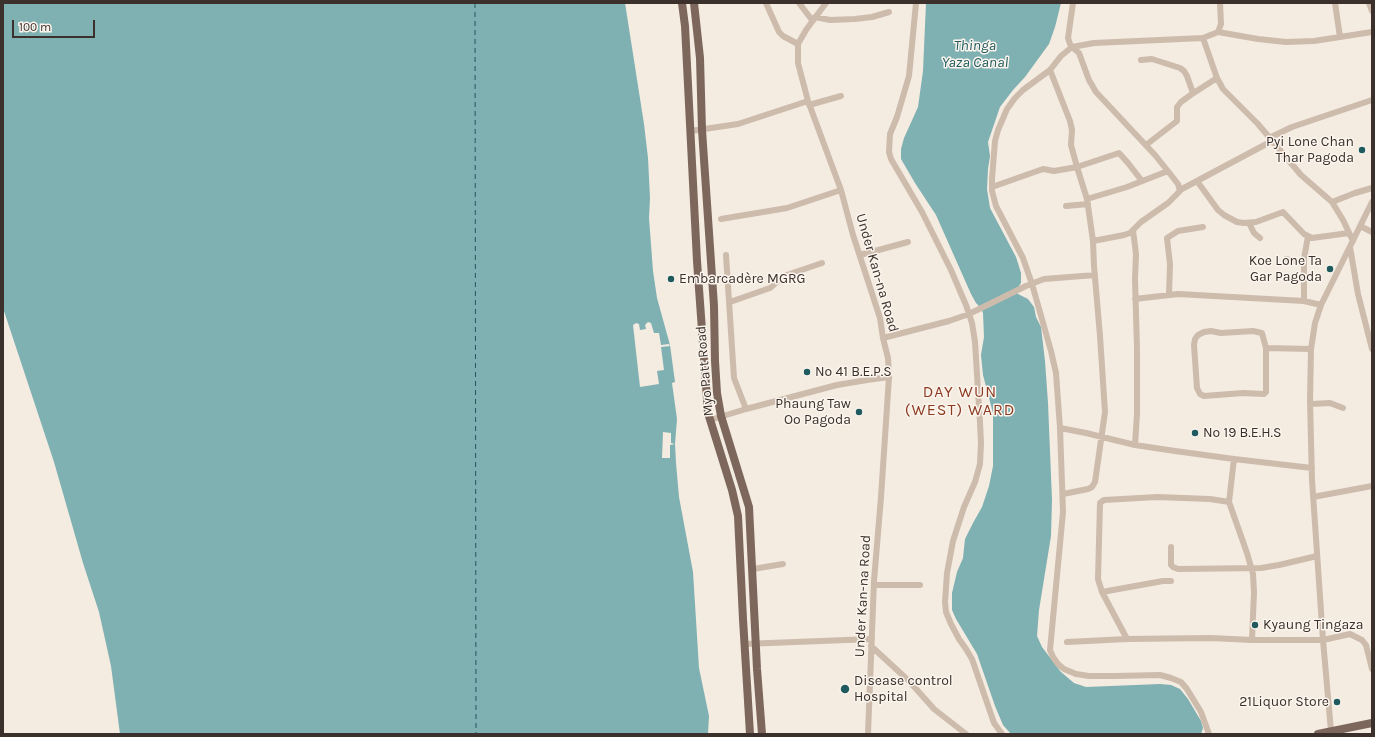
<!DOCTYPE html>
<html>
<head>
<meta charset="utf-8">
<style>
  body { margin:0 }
  #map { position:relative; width:1375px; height:737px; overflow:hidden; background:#f4ebe1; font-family:Karla,sans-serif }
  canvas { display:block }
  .frame { position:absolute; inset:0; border:4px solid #3b302b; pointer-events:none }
  .scale { position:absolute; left:12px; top:20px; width:83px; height:18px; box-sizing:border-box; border:2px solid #3b302b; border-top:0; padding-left:5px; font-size:12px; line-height:14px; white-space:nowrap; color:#3b302b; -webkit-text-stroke:3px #fbf5ee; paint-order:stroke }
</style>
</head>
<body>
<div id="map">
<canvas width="1375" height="737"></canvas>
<div class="frame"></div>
<div class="scale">100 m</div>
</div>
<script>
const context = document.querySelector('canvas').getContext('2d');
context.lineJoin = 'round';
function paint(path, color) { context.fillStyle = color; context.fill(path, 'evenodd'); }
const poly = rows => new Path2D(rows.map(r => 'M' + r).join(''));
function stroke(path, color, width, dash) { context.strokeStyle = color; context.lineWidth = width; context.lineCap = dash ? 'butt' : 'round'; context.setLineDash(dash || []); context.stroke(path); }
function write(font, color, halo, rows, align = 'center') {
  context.font = font + ' Karla,sans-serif'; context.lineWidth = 3; context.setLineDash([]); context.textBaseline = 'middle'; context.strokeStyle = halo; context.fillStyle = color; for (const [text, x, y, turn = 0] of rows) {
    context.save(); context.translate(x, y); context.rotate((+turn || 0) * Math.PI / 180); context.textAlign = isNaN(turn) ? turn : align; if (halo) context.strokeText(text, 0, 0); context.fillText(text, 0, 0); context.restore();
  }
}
const water = poly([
  [3,3,625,3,644,124,648,158,650,198,649,218,653,271,657,298,670,345,675,382,672,383,677,419,675,444,676,463,679,497,693,572,699,668,709,716,708,734,120,734,111,666,99,612,83,563,54,462,3,308],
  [926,3,1061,3,1055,27,1049,44,1025,77,1013,90,1000,107,988,142,990,156,988,169,987,189,990,208,1016,257,1021,273,1021,283,1017,289,1018,294,1028,299,1034,307,1036,317,1041,327,1045,361,1048,403,1052,500,1051,536,1039,610,1037,636,1042,647,1061,672,1074,683,1086,687,1160,684,1171,685,1180,689,1188,699,1201,721,1203,728,1201,734,1011,734,1003,725,995,706,977,654,956,619,952,610,952,593,957,572,963,558,965,539,973,523,982,507,989,486,993,466,993,413,983,375,981,355,984,337,983,313,981,308,976,303,971,294,936,215,915,183,901,159,901,149,904,138,918,107,923,71]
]);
const pier = poly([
  [648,322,651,323,654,333,659,333,661,345,669,344,670,346,661,347,664,370,657,371,659,384,640,387,633,325,636,323,639,324,640,330,646,329,645,325],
  [663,432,671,433,671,443,675,444,670,445,670,458,662,458]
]);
const ferry = poly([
  [475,3,476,734]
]);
const minor = poly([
  [766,3,779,32,783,36,798,44],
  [799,3,812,20],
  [826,3,806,30,798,44,798,63,808,101,841,190,853,235,880,318,883,338,888,358,889,377,881,497,874,581,868,734],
  [916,3,909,76,897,117,890,134,889,152,891,159,922,212,951,270,966,305,972,323,975,342,980,423,981,443,980,464,975,482,964,507,953,541,947,573,945,602,946,612,951,624,959,639,966,649,972,659,994,723,1002,734],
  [1073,3,1068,38,1070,44,1072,47,1061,56,1050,70,1023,90,1015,98,1007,109,998,130,995,141,992,179,992,191,996,206,1023,258,1032,284,1051,351,1056,373,1060,428,1063,512,1050,650,1053,657,1058,664,1064,669,1076,674,1089,676,1115,676,1160,675,1171,678,1181,682,1187,689,1201,712,1209,734],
  [1335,3,1340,37],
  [1369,3,1372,11],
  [815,17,830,20,855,19,872,17,889,12],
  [1218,32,1221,24,1220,3],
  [1203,38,1217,78,1223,89,1258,124,1301,175,1332,202,1343,220,1353,241],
  [1141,60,1152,59,1180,68,1184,71,1187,76,1193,93],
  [1050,70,1070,121,1072,130,1071,145,1077,167,1087,199,1093,241,1094,266,1100,336,1105,412,1095,482,1092,487,1088,489,1063,494],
  [809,105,841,96],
  [691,131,738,124,808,101],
  [1269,138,1292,127,1372,100],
  [1146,145,1177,121,1177,107,1181,102,1192,94,1217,78],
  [1197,181,1218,210,1224,215,1237,222,1244,223,1256,222,1283,212,1304,234,1312,238,1349,233],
  [992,187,1043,169,1054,171,1077,167,1119,153,1128,163,1142,181],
  [1180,190,1272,141],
  [1087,199,1127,187,1168,171],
  [1332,202,1355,193,1372,188],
  [1066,206,1088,204],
  [721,219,787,208,841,190],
  [1249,223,1254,233,1260,238],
  [1360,226,1372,232],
  [1133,230,1136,254,1135,279,1137,349,1137,414,1135,445],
  [1093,241,1124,235,1130,233,1141,222,1168,203,1180,191,1178,184,1171,175,1155,155,1096,92,1089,80,1079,53,1072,47,1094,43,1203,38,1218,32,1258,39,1286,42,1314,41,1372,32],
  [1350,247,1358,294,1372,349],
  [726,255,734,378,746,409],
  [860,255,908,242],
  [1286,259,1304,263],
  [1169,295,1170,264,1167,238,1178,231,1203,227],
  [1135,299,1178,294,1304,301,1321,305],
  [1304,301,1304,259,1308,236],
  [730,302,770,288,784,276,822,263],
  [1211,331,1221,333,1253,331,1262,333,1266,348,1266,392,1264,394,1243,393,1204,396,1200,394,1197,388,1194,345,1195,339,1198,335,1204,332,1211,331],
  [883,338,949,321,969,314,1026,286,1044,279,1095,275],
  [1266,348,1311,349],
  [1311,404,1330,403,1343,408],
  [710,420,746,409,837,385,867,380,889,377],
  [1060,428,1086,433,1135,445,1175,451,1234,459,1312,468],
  [1234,459,1229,502,1247,553,1253,574,1254,592,1252,640],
  [1313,497,1372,486],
  [1171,547,1171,565,1173,567,1178,569,1261,568,1279,565,1317,556],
  [753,569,783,564],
  [1171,581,1163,581,1102,592,1098,579,1100,503,1104,500,1157,497,1210,499,1229,502],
  [874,585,920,585],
  [1102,592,1127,639],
  [1067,642,1127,639,1211,638,1252,640,1323,640,1350,634,1362,640,1366,645,1372,669],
  [744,644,872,639],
  [871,646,909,681,934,709,966,734],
  [1331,731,1323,640,1312,480,1310,401,1311,349,1315,323,1321,305,1372,202]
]);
const major = poly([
  [682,3,685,26,697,261,708,413,732,490,738,516,743,619,750,734],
  [694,3,700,58,702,130,714,306,715,361,717,393,721,416,749,507,757,669,762,734],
  [1318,734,1372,723]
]);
const markers = [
  [1362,150,4,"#1f5a5e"],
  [1330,269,4,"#1f5a5e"],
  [671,279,4,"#1f5a5e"],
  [807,372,4,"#1f5a5e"],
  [859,412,4,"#1f5a5e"],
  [1195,433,4,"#1f5a5e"],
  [1255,625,4,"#1f5a5e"],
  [845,689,5,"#1f5a5e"],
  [1337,702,4,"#1f5a5e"]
];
const poiNames = [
  ["Pyi Lone Chan",1354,142,"right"],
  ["Thar Pagoda",1354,158,"right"],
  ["Koe Lone Ta",1322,261,"right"],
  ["Gar Pagoda",1322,277,"right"],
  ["Embarcadère MGRG",679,279],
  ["No 41 B.E.P.S",815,372],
  ["Phaung Taw",851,404,"right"],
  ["Oo Pagoda",851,420,"right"],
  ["No 19 B.E.H.S",1203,433],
  ["Kyaung Tingaza",1263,625],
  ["Disease control",854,681],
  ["Hospital",854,697],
  ["21Liquor Store",1329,702,"right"]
];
const streetNames = [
  ["Under Kan-na Road",877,273,74],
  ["Myo Patt Road",705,371,-95],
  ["Under Kan-na Road",863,596,-87]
];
const waterNames = [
  ["Thinga",975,46],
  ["Yaza Canal",975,63]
];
const quarterNames = [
  ["DAY WUN",960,392],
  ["(WEST) WARD",960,410]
];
paint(water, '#7fb0b2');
paint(pier, '#f4ebe1');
stroke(ferry, '#1f5a5e', 1, [5, 4]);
stroke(minor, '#cdbbac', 6);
stroke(major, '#7d675c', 8);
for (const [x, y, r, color] of markers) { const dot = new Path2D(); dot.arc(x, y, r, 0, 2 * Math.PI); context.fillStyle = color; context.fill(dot); stroke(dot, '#fbf5ee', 1.5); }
write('14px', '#3b302b', '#fbf5ee', poiNames, 'left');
write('14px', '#3b302b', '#fbf5ee', streetNames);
write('italic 15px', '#1f5a5e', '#fbf5ee', waterNames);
context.letterSpacing = '1px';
write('16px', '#8c3b22', '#fbf5ee', quarterNames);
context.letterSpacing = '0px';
</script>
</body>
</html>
